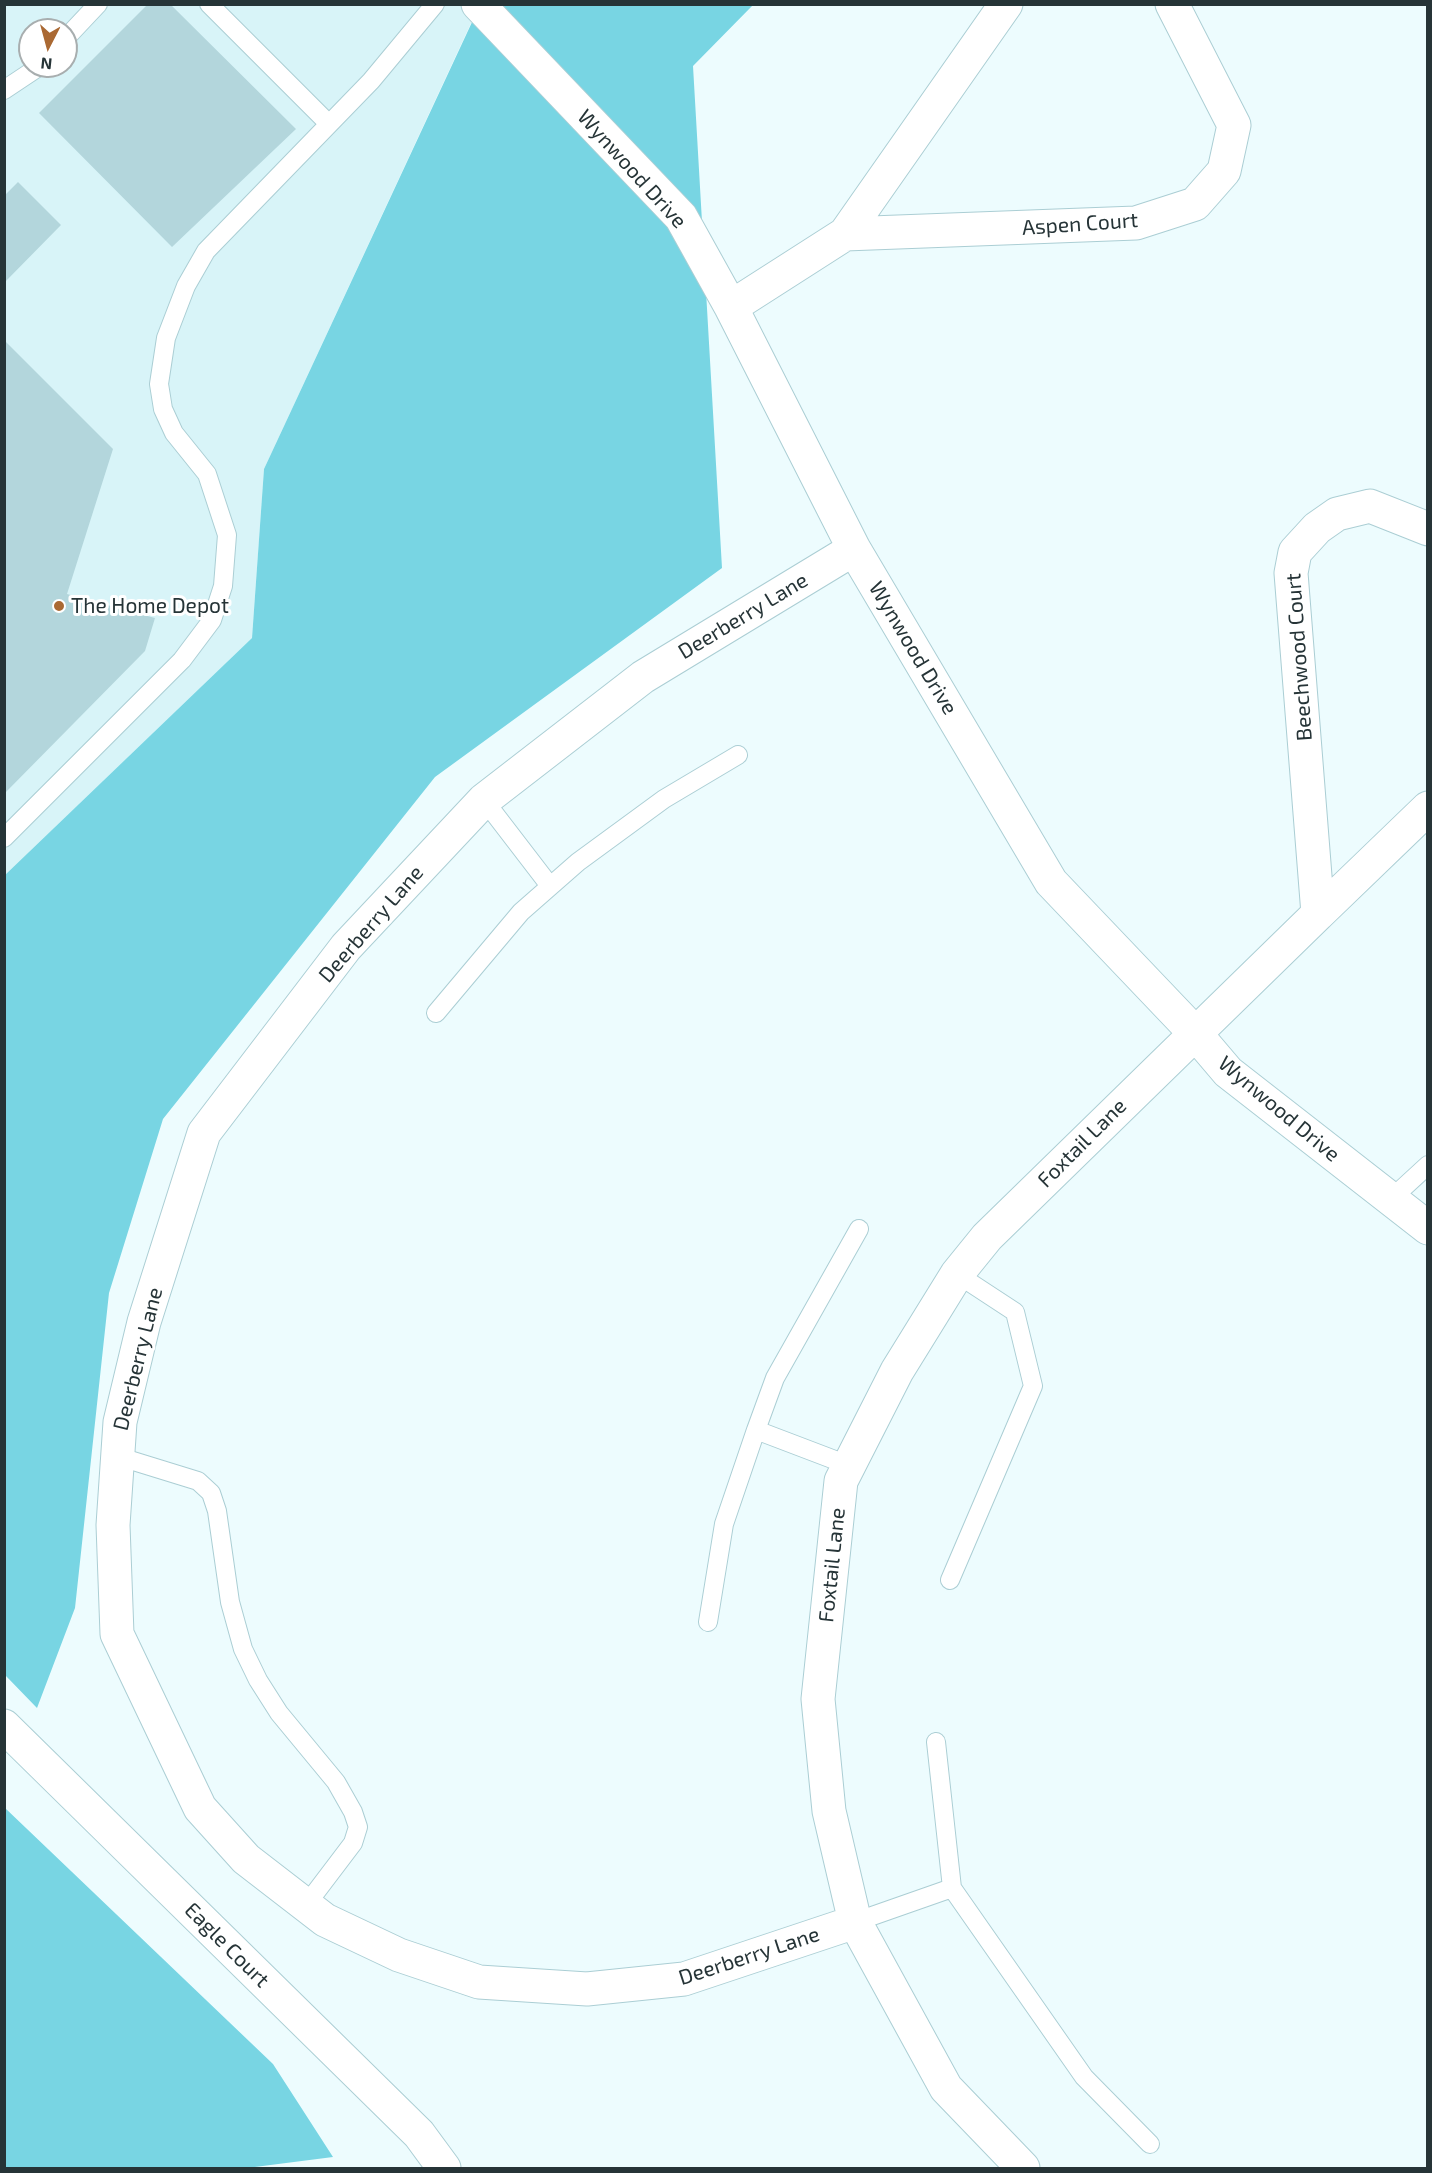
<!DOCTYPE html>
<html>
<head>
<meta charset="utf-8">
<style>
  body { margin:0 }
  #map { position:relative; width:1432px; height:2173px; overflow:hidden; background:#edfcfe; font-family:"Exo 2",sans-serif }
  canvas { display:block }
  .frame { position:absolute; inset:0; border:6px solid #263437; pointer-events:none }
  .north { position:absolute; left:18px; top:18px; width:60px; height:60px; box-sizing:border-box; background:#fff; border:2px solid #a8aeaf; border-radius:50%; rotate:186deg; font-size:16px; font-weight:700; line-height:24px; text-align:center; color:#263437 }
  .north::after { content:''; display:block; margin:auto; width:21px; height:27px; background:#aa6933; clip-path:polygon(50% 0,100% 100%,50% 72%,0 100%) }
</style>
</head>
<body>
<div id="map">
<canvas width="1432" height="2173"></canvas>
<div class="frame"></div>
<div class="north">N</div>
</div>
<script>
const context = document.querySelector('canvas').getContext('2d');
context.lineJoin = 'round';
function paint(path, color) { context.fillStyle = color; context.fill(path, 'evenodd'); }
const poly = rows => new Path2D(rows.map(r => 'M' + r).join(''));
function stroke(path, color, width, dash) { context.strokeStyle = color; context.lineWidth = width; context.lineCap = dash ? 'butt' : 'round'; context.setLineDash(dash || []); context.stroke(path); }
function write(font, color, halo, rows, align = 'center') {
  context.font = font + ' "Exo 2",sans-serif'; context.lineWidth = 6; context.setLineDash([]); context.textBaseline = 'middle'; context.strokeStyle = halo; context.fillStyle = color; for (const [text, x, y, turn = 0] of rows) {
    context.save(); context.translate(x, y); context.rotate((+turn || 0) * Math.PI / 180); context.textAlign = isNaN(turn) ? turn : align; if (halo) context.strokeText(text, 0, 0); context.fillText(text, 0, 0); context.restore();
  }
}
const built = poly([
  [5,5,475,5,478,8,264,469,252,638,5,875],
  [30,30,66,30,66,66,30,66]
]);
const forest = poly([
  [480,5,753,5,693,66,722,568,435,777,163,1119,109,1293,75,1608,37,1708,5,1675,5,875,252,638,264,469],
  [4,1807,273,2064,333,2157,247,2168,5,2168]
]);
const building = poly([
  [148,4,170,4,296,129,172,247,39,113],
  [18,182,61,225,4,283,4,196],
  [4,340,113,449,67,594,155,618,145,651,4,794]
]);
const service = poly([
  [209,4,329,124],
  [66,38,98,4],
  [4,90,40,66],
  [484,800,550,886],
  [4,838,182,660,212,620,223,586,227,535,207,474,174,433,163,409,159,384,166,338,186,286,206,251,371,81,435,4],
  [436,1013,521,912,578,862,664,799,738,755],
  [1391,1199,1428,1165],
  [756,1430,775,1378,859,1229],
  [117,1456,198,1481,211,1493,217,1511,230,1602,243,1649,258,1680,279,1713,336,1782,353,1812,358,1827,353,1843,306,1905],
  [950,1580,1033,1386,1015,1312,957,1274],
  [708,1622,724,1524,756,1430,848,1465],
  [936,1742,952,1888],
  [855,1922,952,1888,1084,2077,1150,2144]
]);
const minor = poly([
  [478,4,681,217,731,307,854,549,1051,882,1194,1032,1228,1072,1428,1228],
  [1006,4,845,234,1136,223,1195,204,1224,171,1234,125,1172,4],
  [731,307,845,234],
  [1428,529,1370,506,1337,514,1317,528,1295,552,1291,573,1318,914,1428,808],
  [854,549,643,677,484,800,346,947,204,1133,144,1322,120,1422,113,1525,117,1634,200,1808,246,1859,325,1920,399,1955,479,1982,587,1989,684,1979,855,1922],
  [4,1726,419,2134,444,2168],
  [1023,2168,946,2088,855,1922,829,1811,818,1699,841,1481,897,1371,957,1274,987,1237,1318,914]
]);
const markers = [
  [59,606,6,"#aa6933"]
];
const streetNames = [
  ["Wynwood Drive",632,169,48],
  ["Aspen Court",1080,224,-4],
  ["Deerberry Lane",743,616,-31],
  ["Wynwood Drive",913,648,59],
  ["Beechwood Court",1299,657,-94],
  ["Deerberry Lane",371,924,-49],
  ["Wynwood Drive",1279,1109,40],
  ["Foxtail Lane",1082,1143,-45],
  ["Deerberry Lane",138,1359,-76],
  ["Foxtail Lane",832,1565,-84],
  ["Eagle Court",227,1945,45],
  ["Deerberry Lane",749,1956,-18]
];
const poiNames = [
  ["The Home Depot",71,606]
];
paint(built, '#d8f4f8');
paint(forest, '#78d5e3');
paint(building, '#b3d6dc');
stroke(service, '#abced4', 20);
stroke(minor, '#abced4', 35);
stroke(service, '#fff', 18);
stroke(minor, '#fff', 33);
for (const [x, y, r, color] of markers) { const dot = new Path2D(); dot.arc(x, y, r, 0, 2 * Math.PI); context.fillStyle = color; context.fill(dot); stroke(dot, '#fff', 2); }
write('21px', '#263437', '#fff', streetNames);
write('21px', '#263437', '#fff', poiNames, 'left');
</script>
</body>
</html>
